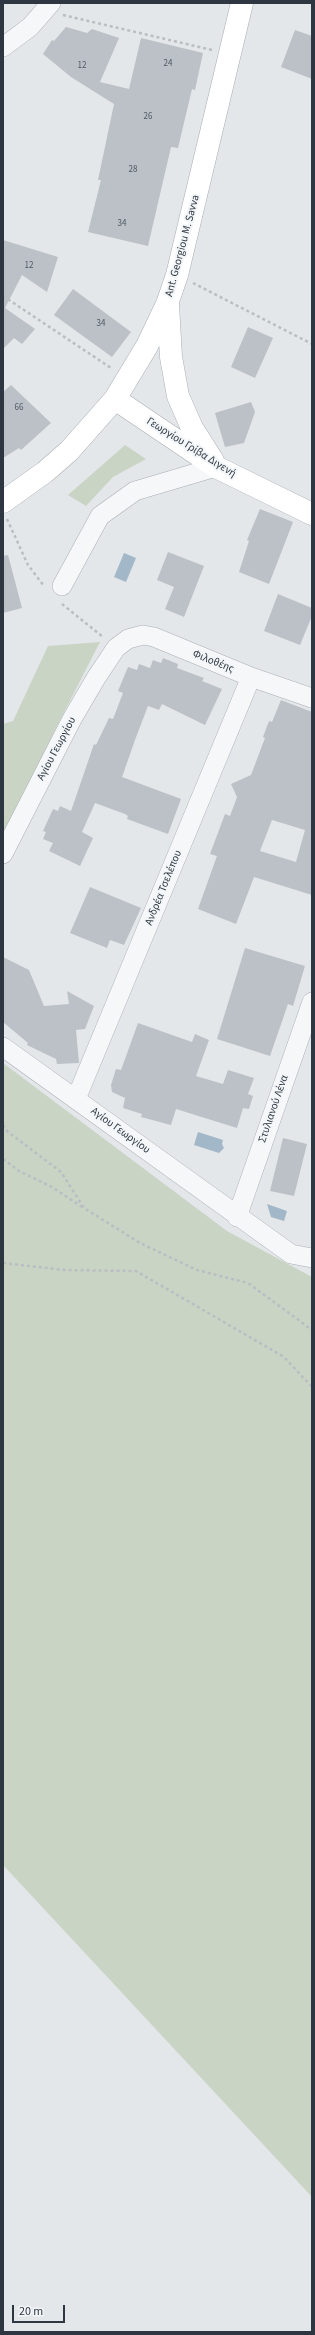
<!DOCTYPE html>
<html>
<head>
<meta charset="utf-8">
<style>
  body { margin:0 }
  #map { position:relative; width:315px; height:2335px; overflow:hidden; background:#e4e7ea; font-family:"Source Sans 3",sans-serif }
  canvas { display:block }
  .frame { position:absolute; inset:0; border:4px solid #2d3641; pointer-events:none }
  .scale { position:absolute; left:12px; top:2305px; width:53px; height:18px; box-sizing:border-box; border:2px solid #2d3641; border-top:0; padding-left:5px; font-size:12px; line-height:14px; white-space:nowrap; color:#2d3641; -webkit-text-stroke:3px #f3f6f8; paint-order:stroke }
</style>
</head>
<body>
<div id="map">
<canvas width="315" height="2335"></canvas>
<div class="frame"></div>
<div class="scale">20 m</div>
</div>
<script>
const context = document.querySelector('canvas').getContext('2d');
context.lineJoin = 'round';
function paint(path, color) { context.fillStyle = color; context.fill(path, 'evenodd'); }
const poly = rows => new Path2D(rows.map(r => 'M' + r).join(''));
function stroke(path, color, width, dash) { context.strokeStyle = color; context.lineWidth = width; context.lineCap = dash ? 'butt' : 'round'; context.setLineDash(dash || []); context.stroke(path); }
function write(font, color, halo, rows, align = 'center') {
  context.font = font + ' "Source Sans 3",sans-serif'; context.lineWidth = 4; context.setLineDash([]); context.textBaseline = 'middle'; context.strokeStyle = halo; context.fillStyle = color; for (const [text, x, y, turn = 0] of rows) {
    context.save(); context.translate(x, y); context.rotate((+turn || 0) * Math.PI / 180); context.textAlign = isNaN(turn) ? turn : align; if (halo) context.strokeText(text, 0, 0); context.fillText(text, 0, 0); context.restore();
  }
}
const green = poly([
  [125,445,146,459,113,477,86,506,68,495],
  [100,642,53,734,3,839,3,724,13,721,48,646],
  [3,1063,227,1231,312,1277,312,2197,3,1865]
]);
const water = poly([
  [124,553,136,558,126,582,114,577],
  [198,1132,223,1140,222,1144,224,1148,219,1153,194,1145],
  [267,1204,287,1211,284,1221,271,1217]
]);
const building = poly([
  [66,27,87,33,92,29,119,38,100,82,129,89,141,38,203,53,195,90,192,89,178,148,171,147,148,246,88,232,101,180,98,180,114,104,71,77,43,54,52,40,54,41],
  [295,30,312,36,312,79,281,67],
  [3,240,58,257,47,292,22,275,5,308,35,329,22,344,14,338,3,349],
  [73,289,131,332,112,357,54,315],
  [248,327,273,338,255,378,231,367],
  [11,385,51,423,21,450,19,448,3,458,3,392],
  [251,402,255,412,244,443,225,447,215,413],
  [260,509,293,522,269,584,239,572,249,541,247,540],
  [168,552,204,566,184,617,165,609,174,587,157,580],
  [8,555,22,608,3,613,3,556],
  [278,594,312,608,312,616,300,645,264,631],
  [163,658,178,664,177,668,204,678,202,681,222,689,205,725,162,704,159,710,148,706,135,740,122,777,181,799,168,834,127,819,128,816,125,814,95,803,82,832,93,838,80,866,49,851,53,843,43,839,46,832,43,831,53,809,58,811,60,806,71,811,94,744,96,745,109,718,113,719,123,693,118,691,128,667,137,670,139,664,150,668,153,660,161,663],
  [281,700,312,712,312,895,254,877,236,924,198,909,217,856,210,854,225,814,230,816,237,797,231,784,251,775,265,738,263,737,269,721,272,722],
  [272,820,305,830,296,862,260,851],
  [90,887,141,908,124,945,110,940,107,948,70,933],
  [245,948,305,966,293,1006,288,1004,270,1056,217,1039],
  [3,957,29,970,44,1006,69,1004,67,991,94,1006,85,1029,76,1030,79,1063,57,1064,56,1059,27,1045,28,1043,3,1022],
  [138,1023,192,1042,195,1034,209,1040,196,1076,223,1084,228,1070,254,1078,248,1094,253,1096,249,1109,243,1108,237,1128,176,1109,171,1125,141,1117,142,1114,123,1108,125,1098,112,1092,111,1085,116,1069,121,1070],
  [283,1138,307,1144,294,1196,270,1191]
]);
const path = poly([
  [63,15,212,50],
  [193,283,312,344],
  [3,296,111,368],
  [7,519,28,565,44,586],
  [62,604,103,637],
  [3,1125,7,1131,61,1172,84,1208,140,1243,197,1270,248,1283,312,1330],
  [3,1159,19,1171,52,1187,82,1207],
  [3,1263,64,1270,136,1271,284,1357,312,1387]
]);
const street = poly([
  [3,47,30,27,51,3],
  [62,586,100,516,135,491,216,467],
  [3,854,72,719,96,678,116,648,128,639,143,635,154,637,251,677,312,698],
  [3,1047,291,1254,312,1258],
  [76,1099,251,677],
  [237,1217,312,1002]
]);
const secondary = poly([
  [168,305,171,357,178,396,192,428,213,461],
  [115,399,216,467,312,514],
  [3,502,45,472,69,451,115,399,147,346,167,304,177,275,242,3]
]);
const numberNames = [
  ["24",168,64],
  ["12",82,66],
  ["26",148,117],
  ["28",133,170],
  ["34",122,224],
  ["12",29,266],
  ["34",101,324],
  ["66",19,408]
];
const streetNames = [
  ["Ant. Georgiou M. Savva",183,246,-75],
  ["Γεωργίου Γρίβα Διγενή",191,448,32],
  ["Φιλοθέης",213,662,22],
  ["Αγίου Γεωργίου",57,749,-62],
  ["Ανδρέα Τσελέπου",164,888,-68],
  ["Στυλιανού Λένα",274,1109,-71],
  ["Αγίου Γεωργίου",120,1131,36]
];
paint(green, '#cad4c5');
paint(water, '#a2b7c7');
paint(building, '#bbc1c7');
stroke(street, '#a9aeb4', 20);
stroke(secondary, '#a9aeb4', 23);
stroke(path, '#babdc2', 2.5, [3, 3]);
stroke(street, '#f6f7f9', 19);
stroke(secondary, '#fff', 22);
write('9px', '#505962', null, numberNames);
write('11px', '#2d3641', '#f3f6f8', streetNames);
</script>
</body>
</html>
